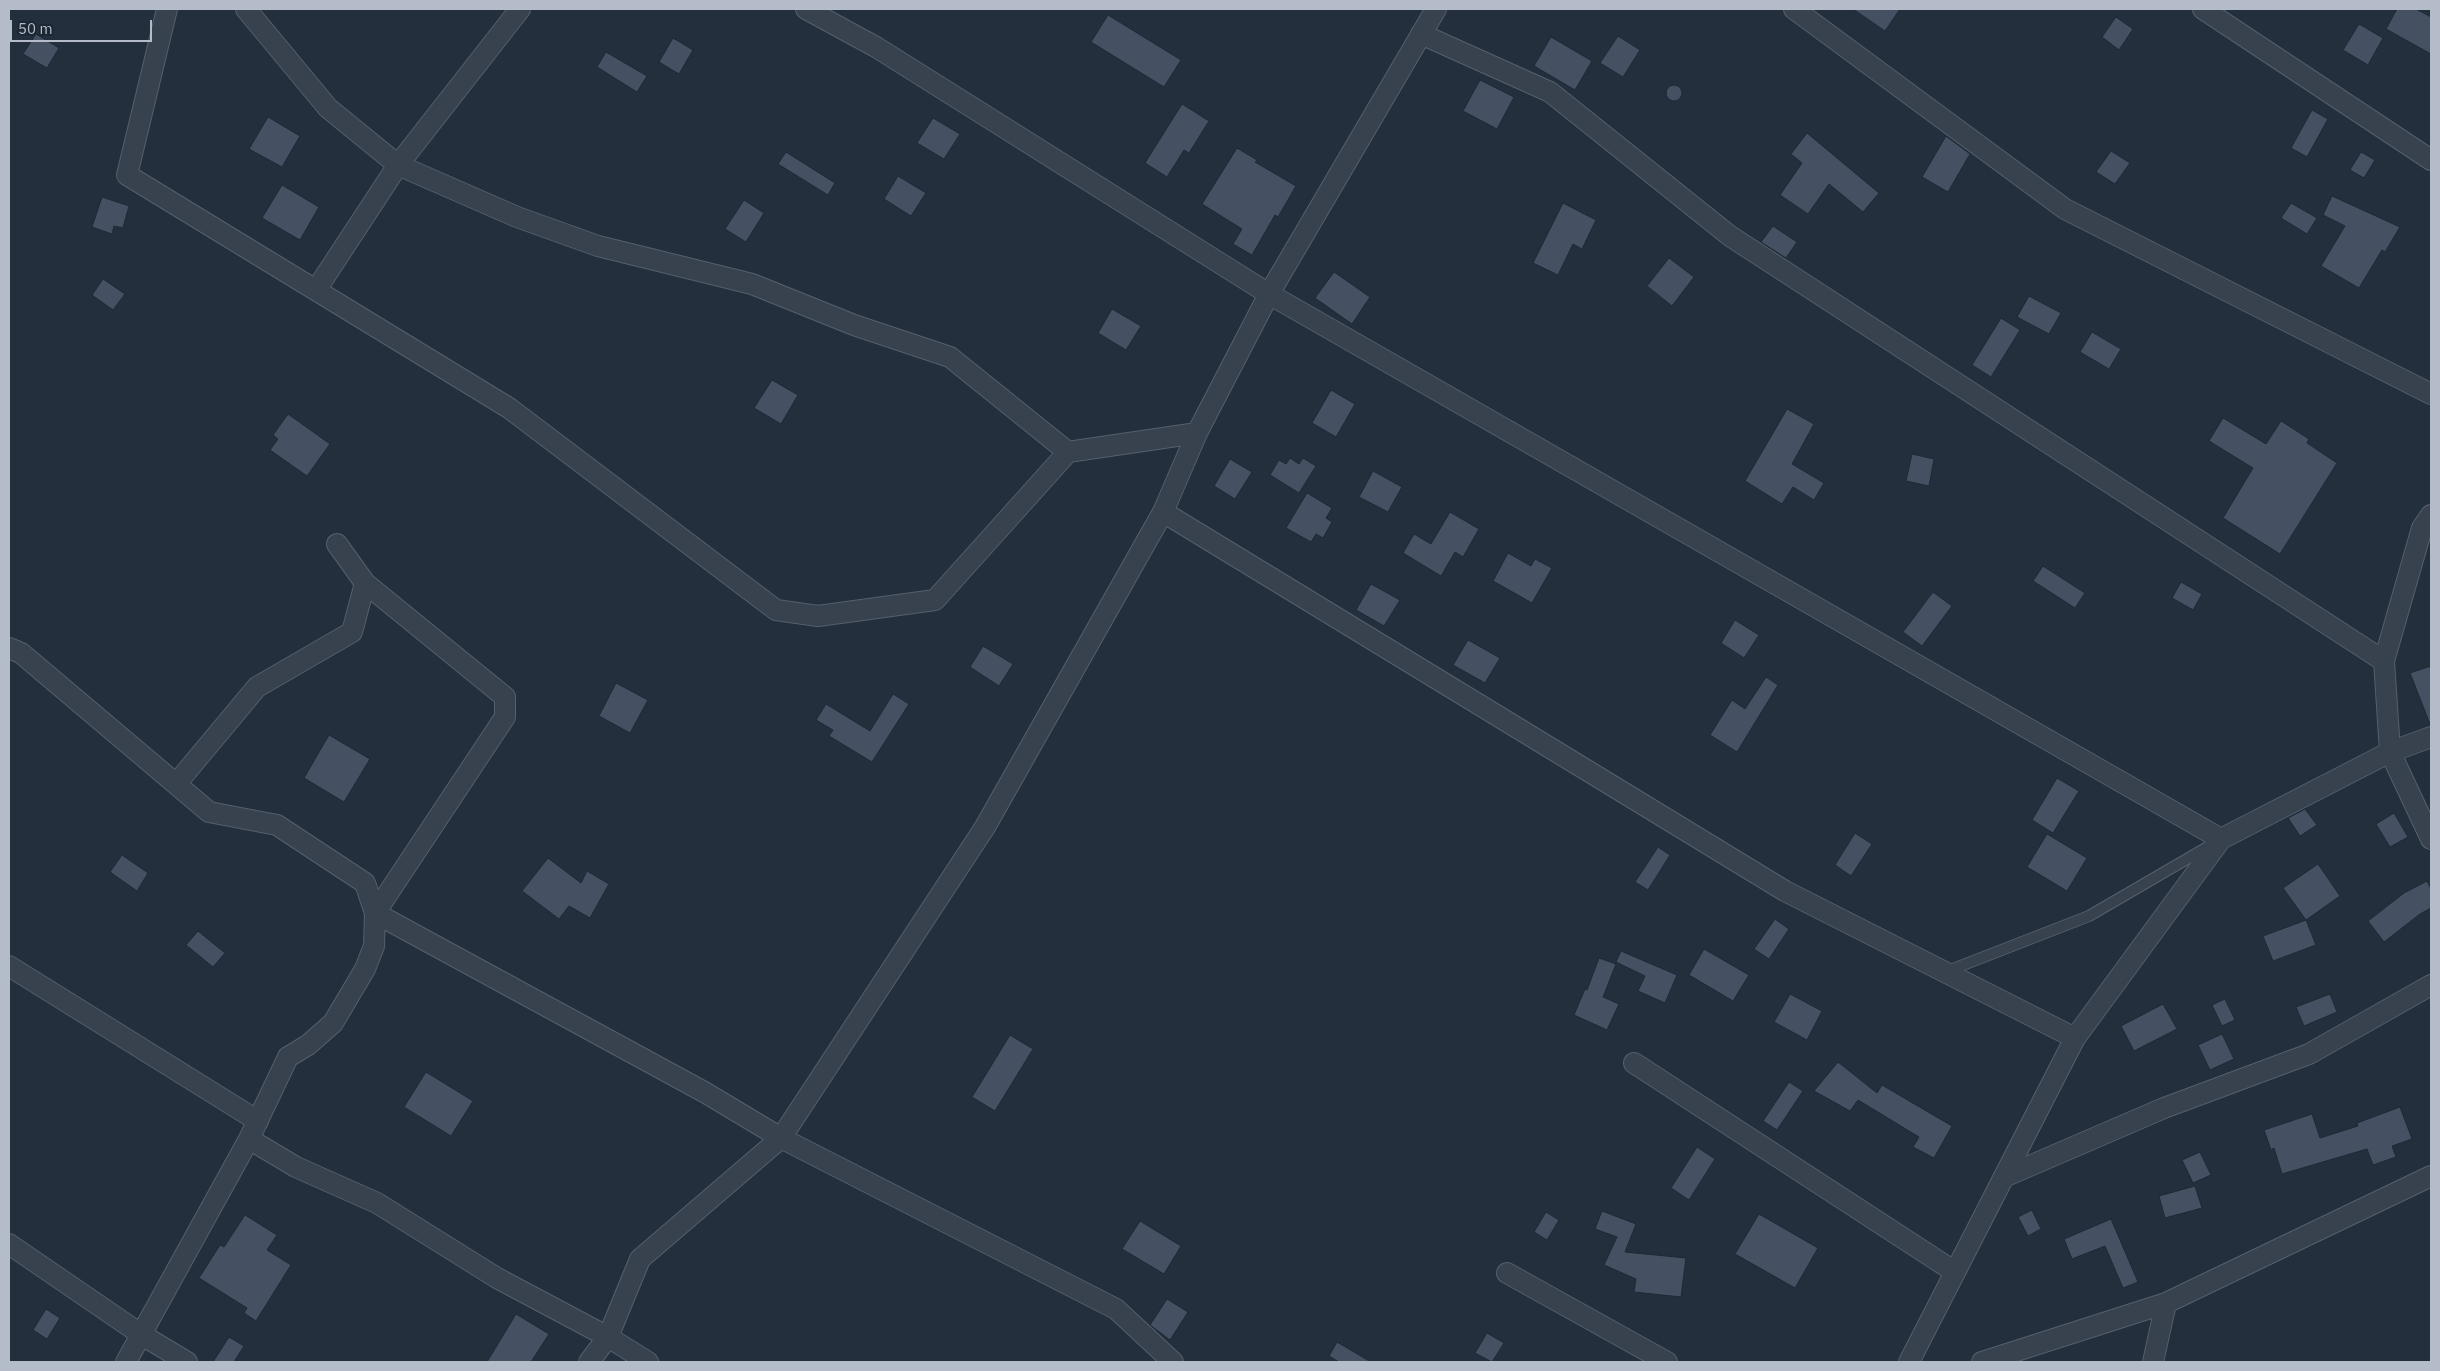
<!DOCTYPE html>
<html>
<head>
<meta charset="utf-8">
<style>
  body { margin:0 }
  #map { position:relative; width:2440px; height:1371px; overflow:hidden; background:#242f3e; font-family:"IBM Plex Sans",sans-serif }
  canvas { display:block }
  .frame { position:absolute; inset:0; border:10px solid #b4bcc9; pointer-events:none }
  .scale { position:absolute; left:10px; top:20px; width:142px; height:22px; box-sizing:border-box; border:2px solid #b4bcc9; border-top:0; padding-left:6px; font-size:15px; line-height:18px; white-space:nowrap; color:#b4bcc9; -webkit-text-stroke:4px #1d2633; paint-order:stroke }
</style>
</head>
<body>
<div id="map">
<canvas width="2440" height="1371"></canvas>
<div class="frame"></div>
<div class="scale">50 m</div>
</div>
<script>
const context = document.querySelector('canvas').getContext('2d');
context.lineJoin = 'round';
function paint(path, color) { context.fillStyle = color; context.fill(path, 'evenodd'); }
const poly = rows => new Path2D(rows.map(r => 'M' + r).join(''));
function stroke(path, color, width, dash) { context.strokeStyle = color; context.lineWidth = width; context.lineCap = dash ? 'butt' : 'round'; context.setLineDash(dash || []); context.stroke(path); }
const building = poly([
  [1853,9,1900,9,1885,31,1853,9],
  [2397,9,2416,9,2431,17,2431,54,2386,29,2397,9],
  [1108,15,1181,60,1164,87,1091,42,1108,15],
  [2116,17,2133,29,2119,50,2102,37,2116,17],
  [2359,24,2383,38,2368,65,2343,50,2359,24],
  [36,34,59,48,47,68,23,54,36,34],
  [1618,36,1640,50,1623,77,1600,63,1618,36],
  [1551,37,1592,61,1575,90,1534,66,1551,37],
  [673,38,693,50,679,74,659,62,673,38],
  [606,52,647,76,637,92,597,67,606,52],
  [1480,80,1514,97,1497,129,1463,111,1480,80],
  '1666 93a8 8 0 1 1 16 0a8 8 0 1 1-16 0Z',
  [1182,104,1209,121,1189,153,1184,150,1167,177,1145,163,1182,104],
  [2312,110,2328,119,2307,157,2291,148,2312,110],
  [268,117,300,136,282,167,249,149,268,117],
  [933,118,960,134,944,159,917,143,933,118],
  [1807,133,1879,193,1863,212,1829,184,1808,214,1780,195,1802,163,1791,154,1807,133],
  [1946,136,1970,154,1948,192,1922,177,1946,136],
  [1237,148,1257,160,1255,162,1296,186,1278,217,1275,215,1252,255,1233,244,1242,229,1202,204,1237,148],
  [2111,151,2130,163,2115,184,2096,172,2111,151],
  [786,152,835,183,828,195,778,164,786,152],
  [2361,152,2375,160,2364,178,2350,170,2361,152],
  [898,176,926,193,911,216,884,199,898,176],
  [282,185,319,207,300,240,262,218,282,185],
  [2332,196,2400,227,2385,252,2382,250,2359,288,2321,266,2345,226,2323,215,2332,196],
  [102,197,129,206,123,228,114,226,112,234,92,227,102,197],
  [744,200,764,213,746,242,725,229,744,200],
  [1563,203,1596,220,1582,249,1573,244,1558,275,1533,263,1563,203],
  [2291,203,2317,218,2307,234,2281,218,2291,203],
  [1773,226,1797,242,1786,258,1761,242,1773,226],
  [1669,258,1694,277,1672,306,1647,286,1669,258],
  [1334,272,1370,297,1352,324,1315,298,1334,272],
  [103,279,125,294,113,310,92,295,103,279],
  [2029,296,2061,313,2049,334,2017,317,2029,296],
  [1112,309,1141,326,1126,350,1098,333,1112,309],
  [2001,318,2020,330,1991,377,1972,365,2001,318],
  [2092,332,2121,349,2109,369,2080,352,2092,332],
  [772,380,798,395,781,424,754,408,772,380],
  [1331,390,1355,404,1336,437,1312,423,1331,390],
  [1787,409,1814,424,1792,464,1824,483,1814,500,1793,487,1782,504,1745,481,1787,409],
  [288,414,330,444,307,476,270,450,278,439,273,435,288,414],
  [2223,418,2266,444,2281,421,2309,439,2307,443,2337,463,2280,554,2223,518,2253,468,2209,441,2223,418],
  [1912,454,1934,459,1929,486,1906,481,1912,454],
  [1290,458,1299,464,1303,458,1316,466,1299,493,1270,475,1279,460,1286,464,1290,458],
  [1230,459,1252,472,1235,499,1214,486,1230,459],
  [1373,471,1402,487,1388,512,1359,497,1373,471],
  [1307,493,1332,508,1326,518,1332,522,1323,538,1316,534,1311,542,1286,528,1307,493],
  [1450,512,1479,529,1463,557,1455,552,1441,576,1403,553,1414,534,1431,544,1450,512],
  [1508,553,1531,566,1535,559,1552,568,1532,603,1493,581,1508,553],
  [2043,566,2085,593,2075,608,2033,581,2043,566],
  [2181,582,2202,594,2193,610,2172,598,2181,582],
  [1371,584,1400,600,1384,626,1356,610,1371,584],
  [1933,592,1952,606,1922,646,1903,632,1933,592],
  [1735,620,1759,635,1744,658,1721,643,1735,620],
  [1468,640,1500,658,1485,683,1453,665,1468,640],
  [983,646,1013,664,999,686,970,667,983,646],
  [2431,666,2431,724,2430,724,2410,673,2431,666],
  [1766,677,1778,685,1737,752,1710,735,1732,700,1745,709,1766,677],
  [616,683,648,700,630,733,599,716,616,683],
  [893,694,909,704,872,762,829,736,833,730,816,720,826,704,870,731,893,694],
  [329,735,370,759,344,802,304,778,329,735],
  [2057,778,2079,791,2053,833,2032,820,2057,778],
  [2305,809,2317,825,2300,836,2288,818,2305,809],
  [2394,813,2408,837,2390,847,2376,824,2394,813],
  [1855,833,1872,844,1851,876,1835,865,1855,833],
  [2047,834,2087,858,2067,891,2027,867,2047,834],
  [1658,847,1670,855,1648,890,1635,882,1658,847],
  [122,855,148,873,137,891,110,872,122,855],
  [548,858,581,883,587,871,609,884,590,918,569,906,559,919,522,891,548,858],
  [2318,864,2340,896,2306,920,2283,888,2318,864],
  [2427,881,2431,889,2431,908,2420,914,2384,942,2368,921,2404,893,2427,881],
  [1775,919,1789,929,1769,959,1754,949,1775,919],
  [2306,920,2316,945,2273,961,2263,936,2306,920],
  [198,931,225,953,213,967,186,945,198,931],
  [1704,949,1749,975,1733,1001,1689,975,1704,949],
  [1621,951,1677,975,1665,1003,1638,991,1645,976,1616,962,1621,951],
  [1599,958,1616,964,1603,997,1619,1004,1607,1030,1574,1015,1585,989,1587,990,1599,958],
  [1790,994,1822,1011,1807,1040,1774,1022,1790,994],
  [2330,994,2337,1012,2304,1026,2296,1007,2330,994],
  [2225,999,2235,1020,2222,1026,2212,1005,2225,999],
  [2163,1004,2177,1029,2134,1051,2121,1026,2163,1004],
  [2222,1034,2234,1059,2210,1070,2198,1045,2222,1034],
  [1010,1035,1033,1049,995,1111,972,1097,1010,1035],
  [1838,1062,1877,1093,1882,1085,1952,1126,1934,1158,1913,1147,1919,1137,1858,1100,1850,1111,1814,1091,1838,1062],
  [426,1072,473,1101,451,1136,404,1107,426,1072],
  [1789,1082,1803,1091,1777,1130,1763,1121,1789,1082],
  [2400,1107,2412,1139,2392,1146,2396,1157,2373,1165,2367,1149,2282,1174,2274,1148,2271,1150,2264,1130,2312,1114,2320,1138,2358,1126,2357,1123,2400,1107],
  [1697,1147,1715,1159,1689,1200,1671,1188,1697,1147],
  [2200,1152,2211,1175,2193,1183,2182,1160,2200,1152],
  [2195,1186,2202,1208,2165,1218,2159,1196,2195,1186],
  [2032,1210,2041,1229,2028,1236,2018,1217,2032,1210],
  [1602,1211,1636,1224,1625,1252,1686,1258,1681,1297,1634,1292,1636,1279,1604,1265,1617,1237,1595,1229,1602,1211],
  [1546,1212,1559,1220,1547,1240,1534,1232,1546,1212],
  [1759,1214,1818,1248,1795,1288,1735,1254,1759,1214],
  [245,1215,277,1235,267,1250,291,1265,256,1321,244,1313,247,1308,199,1278,220,1245,224,1247,245,1215],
  [2111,1219,2138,1282,2123,1288,2105,1246,2072,1259,2064,1239,2111,1219],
  [1140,1221,1181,1246,1164,1274,1122,1249,1140,1221],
  [1167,1299,1188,1312,1170,1340,1150,1325,1167,1299],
  [46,1309,60,1318,47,1339,33,1330,46,1309],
  [516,1314,549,1334,531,1362,487,1362,516,1314],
  [1487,1333,1504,1343,1492,1362,1475,1353,1487,1333],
  [229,1337,244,1346,234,1362,213,1362,229,1337],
  [1337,1342,1371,1362,1339,1362,1329,1356,1337,1342]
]);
const service = poly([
  [1945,972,2089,916,2211,845]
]);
const minor = poly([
  [167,9,127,175,509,408,776,610,818,616,935,600,1068,452,1197,433],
  [246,9,328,108,398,165,517,217,598,246,752,284,854,325,950,357,1068,452],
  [806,9,876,47,1269,294,2221,839],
  [1794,9,2065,209,2431,394],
  [2203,9,2431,160],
  [1421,34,1550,92,1730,236,2384,661],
  [316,290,398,165,520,9],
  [1163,512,1785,891,2075,1038],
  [2431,515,2422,528,2384,661,2390,752,2431,839],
  [365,583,505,697,505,717,375,913,706,1093,781,1138,1116,1309,1173,1362],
  [9,648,21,653,209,812,277,825,365,883,375,913,374,946,365,969,333,1023,308,1045,288,1057,249,1139,126,1362],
  [176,784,257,687,352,632,365,583,337,544],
  [9,966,258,1121],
  [1634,1063,1955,1272],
  [249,1139,296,1167,377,1203,497,1278,608,1337,648,1362],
  [2004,1177,2164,1108,2309,1054,2431,985],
  [9,1244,142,1335,187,1362],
  [1507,1273,1667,1362],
  [589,1362,608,1337,640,1259,781,1138,985,827,1163,512,1197,433,1269,294,1436,9],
  [1909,1362,2075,1038,2221,839,2390,752,2431,737],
  [1982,1362,2166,1303,2431,1176],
  [2153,1362,2166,1303]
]);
paint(building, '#455162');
stroke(building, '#1f2835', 1);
stroke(service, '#565f6c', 12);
stroke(minor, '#565f6c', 22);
stroke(service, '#38414e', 10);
stroke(minor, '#38414e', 20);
</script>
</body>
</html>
